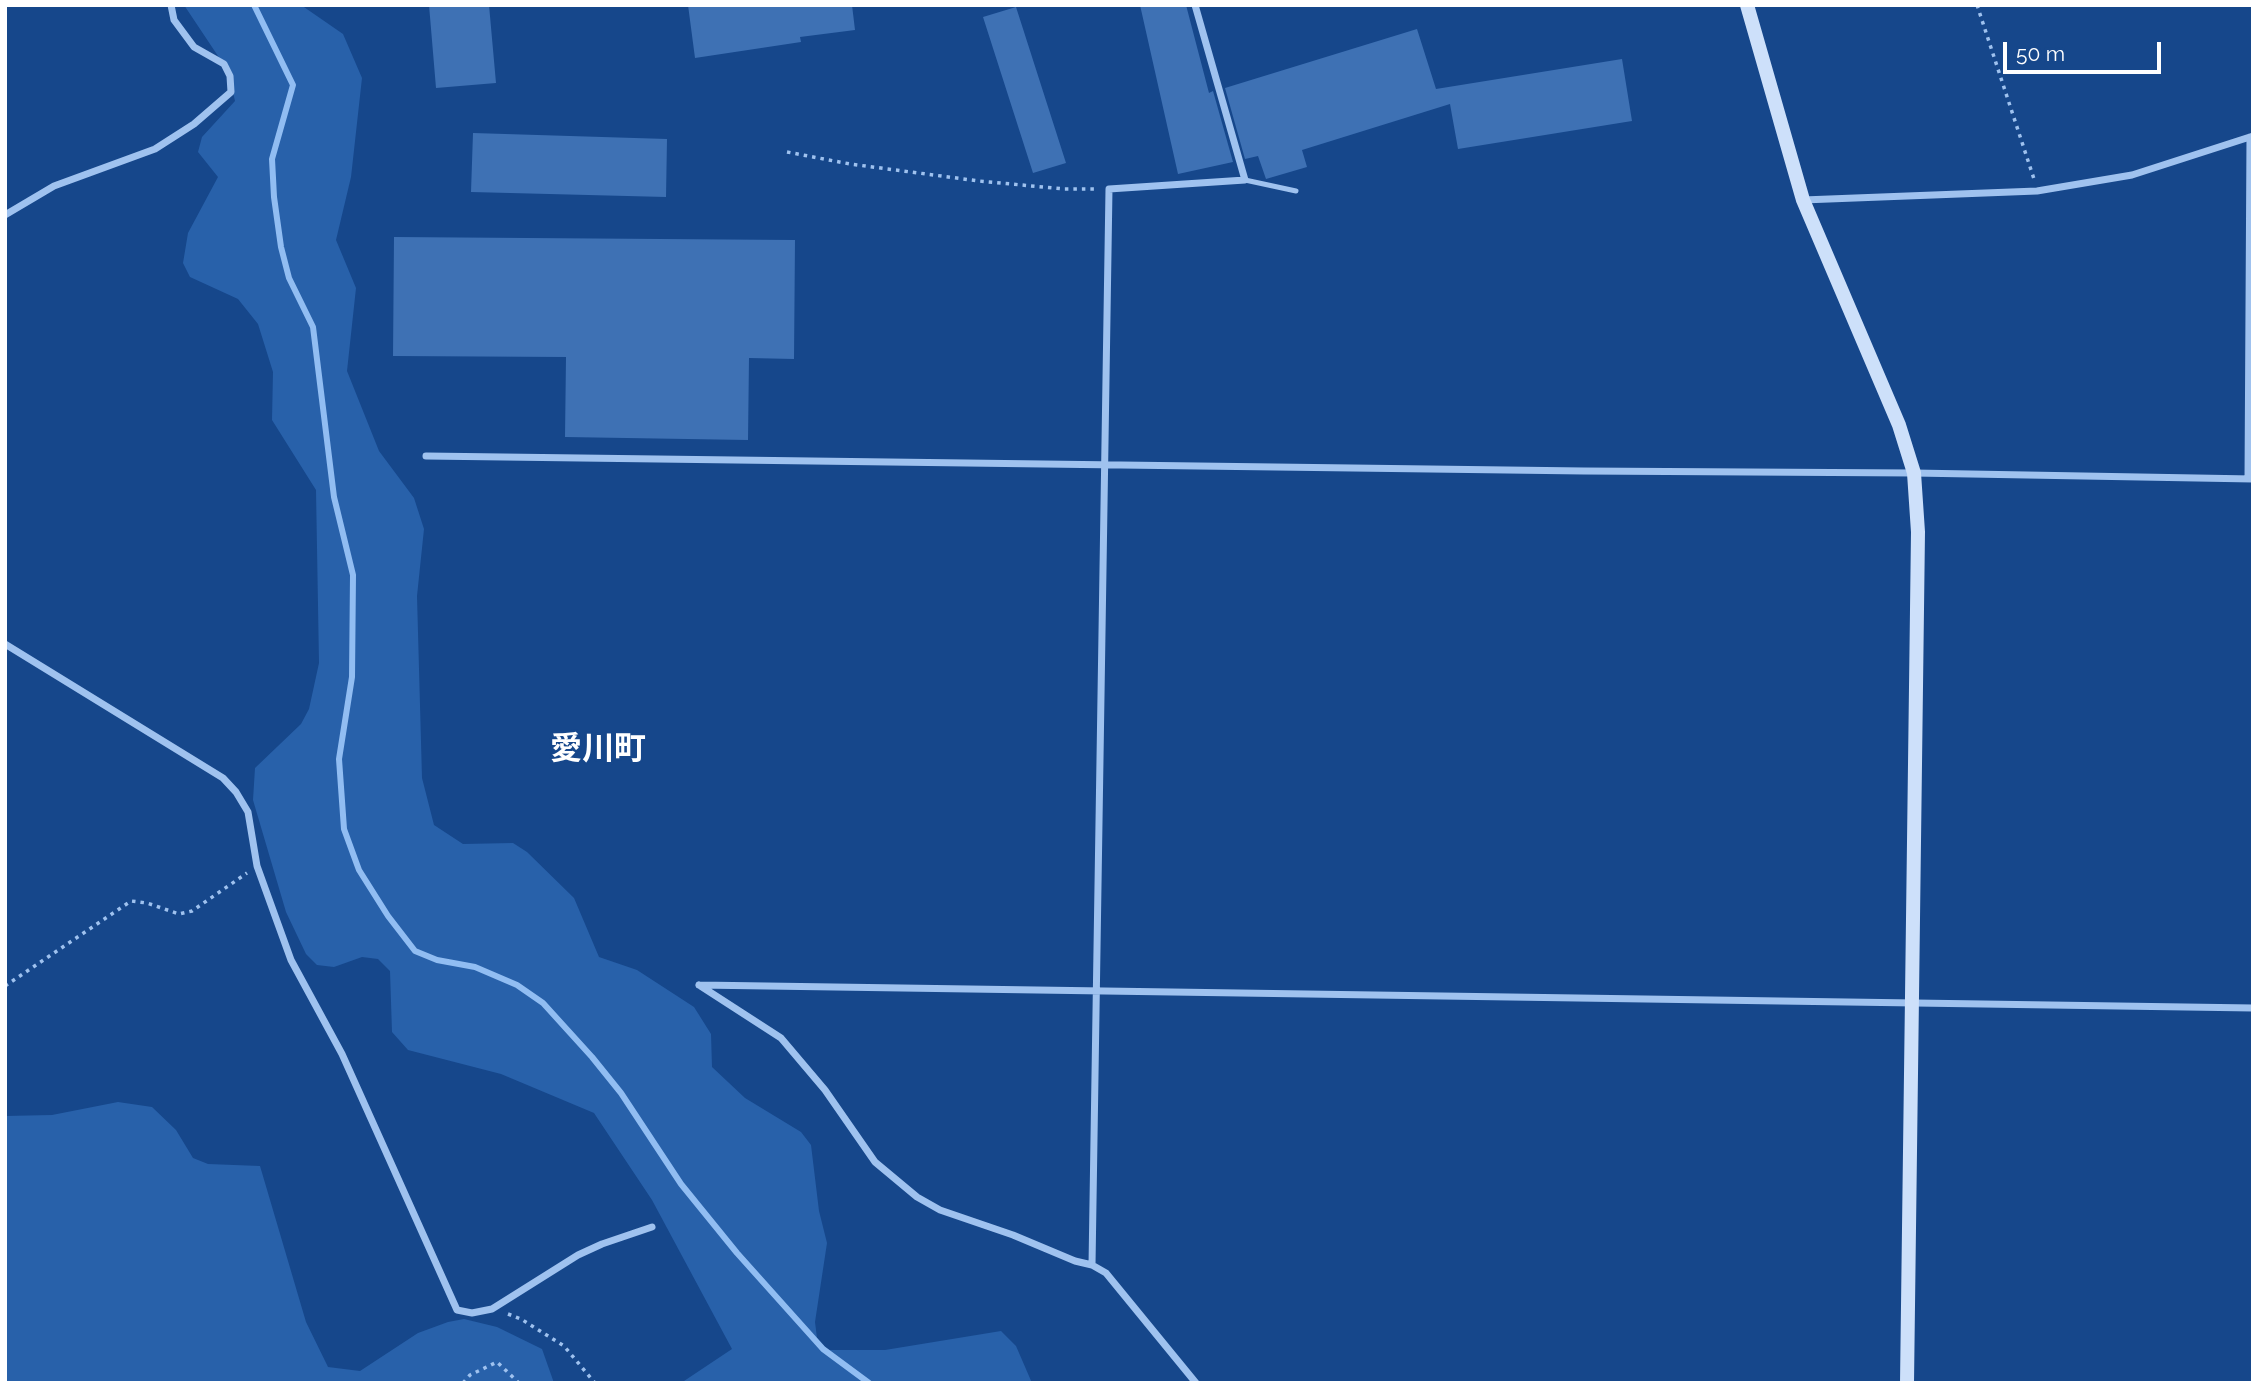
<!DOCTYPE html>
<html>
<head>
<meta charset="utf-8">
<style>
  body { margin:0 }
  #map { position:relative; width:2258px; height:1388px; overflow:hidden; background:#16478b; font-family:Raleway,sans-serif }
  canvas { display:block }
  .frame { position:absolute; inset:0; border:7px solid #fff; pointer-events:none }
  .scale { position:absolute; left:2003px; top:42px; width:158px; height:32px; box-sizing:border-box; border:4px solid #fff; border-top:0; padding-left:9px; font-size:21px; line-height:24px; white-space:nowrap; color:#fff; -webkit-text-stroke:5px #16478b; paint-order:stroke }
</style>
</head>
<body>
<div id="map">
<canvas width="2258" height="1388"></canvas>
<div class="frame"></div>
<div class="scale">50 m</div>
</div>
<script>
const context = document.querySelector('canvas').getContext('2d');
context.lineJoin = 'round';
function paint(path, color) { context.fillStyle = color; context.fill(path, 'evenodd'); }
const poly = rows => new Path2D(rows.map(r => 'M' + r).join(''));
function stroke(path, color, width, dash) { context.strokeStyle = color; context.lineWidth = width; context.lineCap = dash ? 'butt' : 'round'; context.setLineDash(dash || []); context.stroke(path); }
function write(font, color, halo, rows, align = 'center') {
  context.font = font + ' Raleway,"Noto Sans JP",sans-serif'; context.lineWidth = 5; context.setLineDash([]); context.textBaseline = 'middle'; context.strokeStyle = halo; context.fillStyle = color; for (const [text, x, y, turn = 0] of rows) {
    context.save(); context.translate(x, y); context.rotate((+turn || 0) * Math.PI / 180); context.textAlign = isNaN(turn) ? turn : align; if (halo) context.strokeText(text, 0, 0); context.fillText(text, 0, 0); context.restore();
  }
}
const green = poly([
  [184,5,301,5,343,34,362,78,351,177,336,240,356,288,347,371,379,451,414,498,424,529,417,596,422,778,434,825,463,844,513,843,527,852,574,898,599,957,637,970,694,1007,711,1034,712,1067,745,1098,801,1132,811,1145,819,1211,827,1243,815,1322,817,1338,828,1350,885,1350,1001,1331,1016,1346,1032,1383,681,1383,732,1349,652,1200,594,1113,501,1074,408,1050,392,1032,390,971,378,959,362,957,334,967,317,965,306,954,286,912,253,800,255,768,301,724,309,709,319,663,316,490,272,420,273,372,258,324,238,299,190,277,183,263,188,233,218,177,198,152,202,137,235,101,228,71],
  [118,1102,152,1107,176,1130,193,1158,208,1164,260,1166,306,1322,328,1367,360,1371,418,1333,448,1322,464,1319,497,1327,542,1349,554,1383,5,1383,5,1116,52,1115]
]);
const stream = poly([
  [254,5,293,85,272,159,274,197,281,247,289,278,313,327,334,497,353,575,352,677,339,759,344,829,359,870,388,916,415,951,437,960,475,967,517,985,543,1003,592,1057,621,1093,681,1184,737,1253,823,1349,869,1383]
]);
const building = poly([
  [429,5,489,5,496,83,436,88],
  [688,5,852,5,855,30,800,37,801,42,695,58],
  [1140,5,1186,5,1209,93,1213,91,1233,162,1178,174],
  [1016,7,1066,163,1033,173,983,17],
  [1417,29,1436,89,1622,59,1632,121,1458,149,1450,104,1302,150,1307,167,1266,179,1258,156,1245,159,1225,88],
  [473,133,667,139,666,197,471,192],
  [394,237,795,240,794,359,749,358,748,440,565,437,566,357,393,356]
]);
const path = poly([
  [1977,5,2034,179],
  [787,152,850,164,979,181,1064,189,1097,189],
  [5,986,131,901,147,903,179,914,192,911,247,873],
  [508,1314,521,1319,564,1346,595,1383],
  [463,1383,470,1375,497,1362,519,1383]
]);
const lane = poly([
  [1245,180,1296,191]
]);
const street = poly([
  [1195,5,1245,180,1109,189,1092,1265,1106,1273,1196,1383],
  [1803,200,2037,191,2132,175,2253,136],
  [5,215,54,186,155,149,194,124,231,92,230,76,224,64,194,47,174,20,171,5],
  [426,456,1584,471,1914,473,2253,479],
  [2248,479,2250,137],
  [5,644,223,778,236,792,248,812,257,866,291,960,342,1054,457,1310,472,1313,492,1309,578,1255,602,1244,652,1227],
  [699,985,2253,1008],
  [699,985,781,1038,825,1090,875,1162,917,1197,940,1210,1013,1235,1075,1261,1092,1265]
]);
const secondary = poly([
  [1747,5,1803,200,1899,425,1914,473,1918,532,1907,1383]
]);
const districtNames = [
  ["愛川町",598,749]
];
paint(green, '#2861aa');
stroke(stream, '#91bdf2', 6);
paint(building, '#3e71b4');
stroke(path, '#9fc2ef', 3.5, [3.5, 5]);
stroke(lane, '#9fc2ef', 5);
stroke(street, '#9fc2ef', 7);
stroke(secondary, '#cde0fa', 14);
write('bold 32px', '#fff', '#16478b', districtNames);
</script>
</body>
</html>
